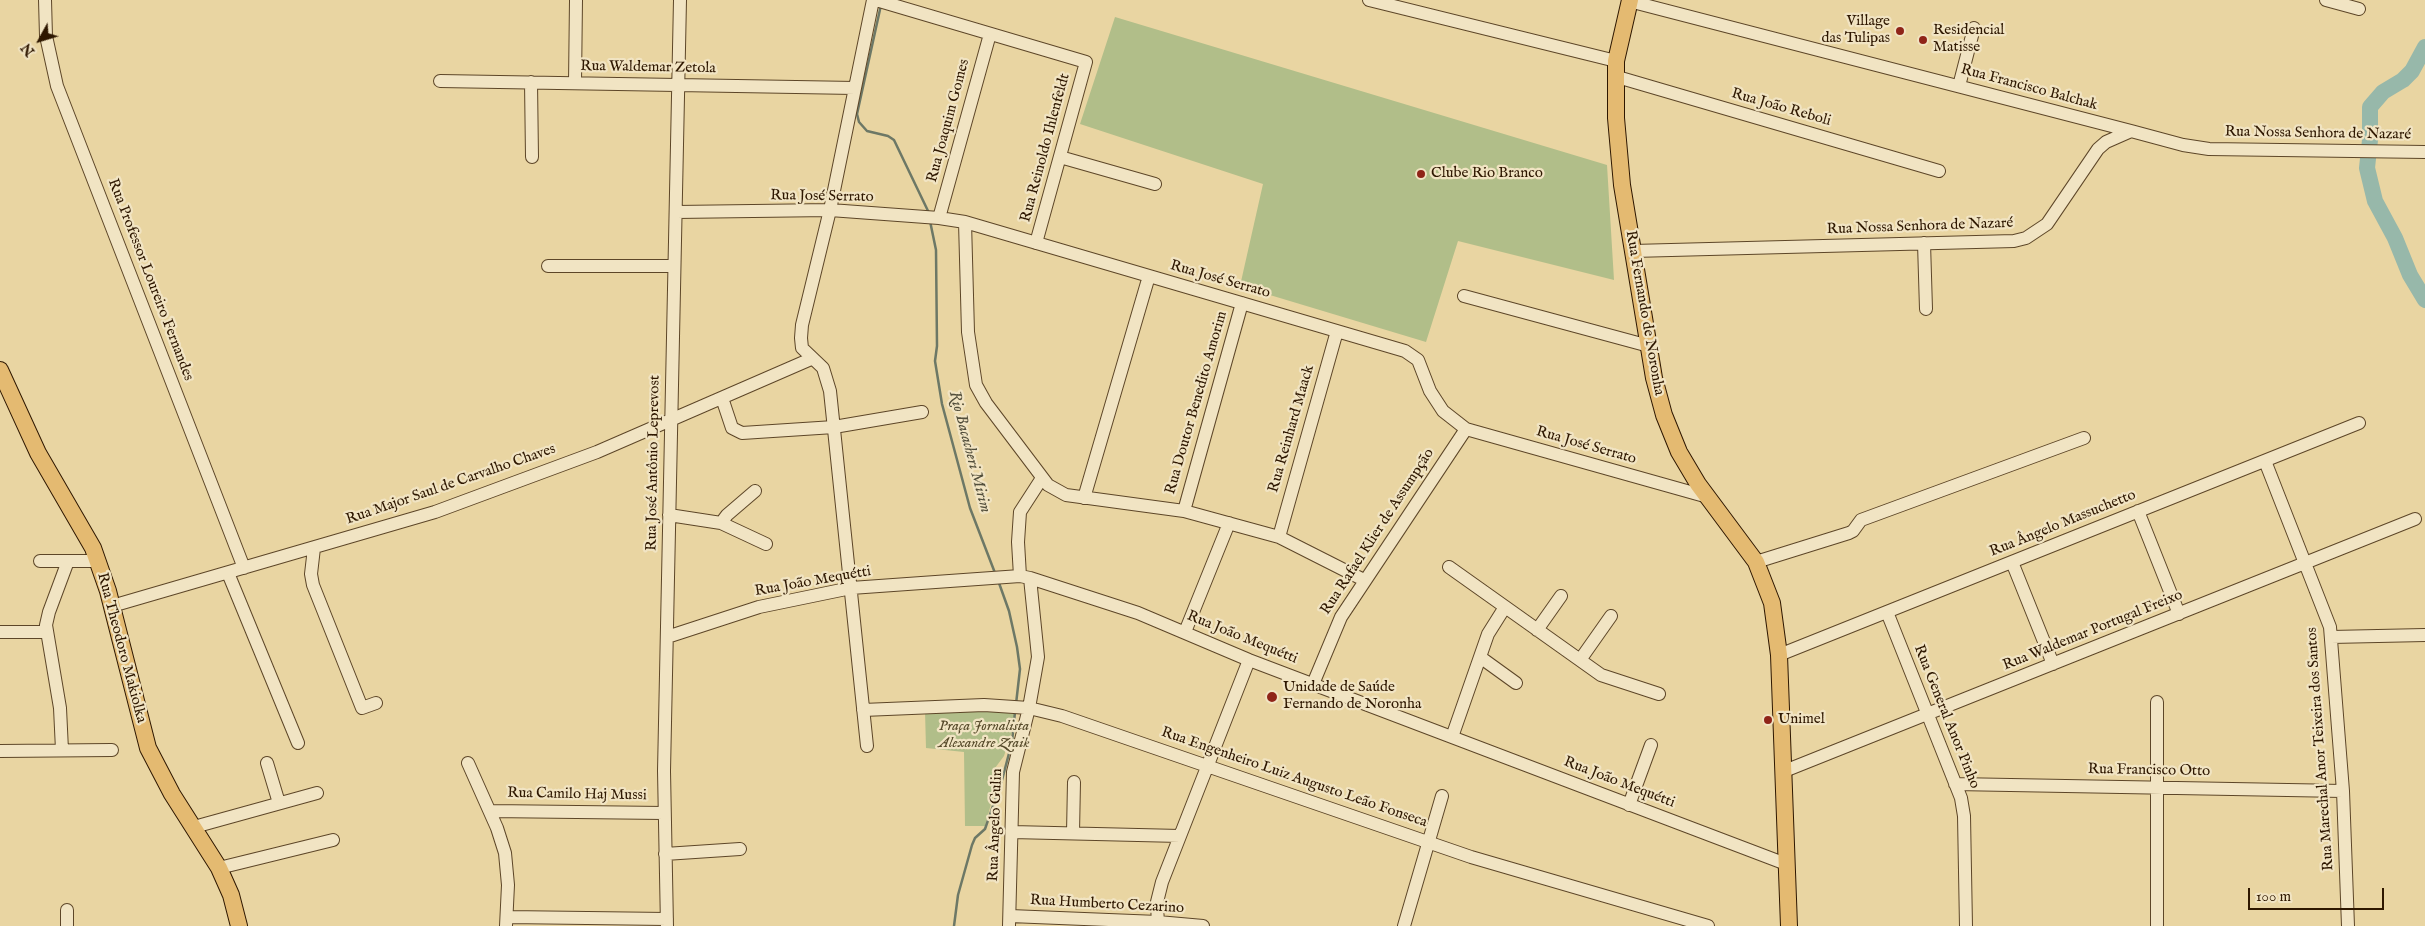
<!DOCTYPE html>
<html>
<head>
<meta charset="utf-8">
<style>
  body { margin:0 }
  #map { position:relative; width:2425px; height:926px; overflow:hidden; background:#e9d5a2; font-family:"IM FELL English",serif }
  canvas { display:block }
  .north { position:absolute; left:15px; top:15px; width:50px; height:50px; -webkit-text-stroke:4px #f1e4c3; paint-order:stroke; rotate:231deg; font-size:14px; font-weight:700; line-height:20px; text-align:center; color:#2e1700 }
  .north::after { content:''; display:block; margin:auto; width:18px; height:22px; background:#2e1700; clip-path:polygon(50% 0,100% 100%,50% 72%,0 100%) }
  .scale { position:absolute; left:2248px; top:888px; width:136px; height:22px; box-sizing:border-box; border:2px solid #2e1700; border-top:0; padding-left:6px; font-size:15px; line-height:18px; white-space:nowrap; color:#2e1700; -webkit-text-stroke:4px #f1e4c3; paint-order:stroke }
</style>
</head>
<body>
<div id="map">
<canvas width="2425" height="926"></canvas>
<div class="north">N</div>
<div class="scale">100 m</div>
</div>
<script>
const context = document.querySelector('canvas').getContext('2d');
context.lineJoin = 'round';
function paint(path, color) { context.fillStyle = color; context.fill(path, 'evenodd'); }
const poly = rows => new Path2D(rows.map(r => 'M' + r).join(''));
function stroke(path, color, width, dash) { context.strokeStyle = color; context.lineWidth = width; context.lineCap = dash ? 'butt' : 'round'; context.setLineDash(dash || []); context.stroke(path); }
function write(font, color, halo, rows, align = 'center') {
  context.font = font + ' "IM FELL English",serif'; context.lineWidth = 4.5; context.setLineDash([]); context.textBaseline = 'middle'; context.strokeStyle = halo; context.fillStyle = color; for (const [text, x, y, turn = 0] of rows) {
    context.save(); context.translate(x, y); context.rotate((+turn || 0) * Math.PI / 180); context.textAlign = isNaN(turn) ? turn : align; if (halo) context.strokeText(text, 0, 0); context.fillText(text, 0, 0); context.restore();
  }
}
const green = poly([
  [1115,17,1607,165,1614,280,1458,241,1426,342,1240,286,1263,184,1080,124],
  [987,710,1015,714,1012,731,1004,756,995,768,997,782,985,826,965,826,964,752,926,748,925,711]
]);
const stream = poly([
  [881,5,857,114,859,122,867,131,888,136,894,140,929,213],
  [930,221,936,250,937,346,935,361,942,404,970,508,995,573],
  [999,583,1009,611,1017,647,1020,669,1016,704],
  [954,926,958,895,972,845,975,838,985,829,1002,780,1012,742,1015,712]
]);
const river = poly([
  [2425,47,2412,71,2403,80,2383,92,2370,107,2370,140,2367,168,2375,201,2395,238,2410,275,2425,300]
]);
const minor = poly([
  [45,0,46,36,57,86,244,568],
  [876,0,1086,62,1036,243],
  [1369,0,1616,61],
  [2326,0,2359,9],
  [1629,1,2131,131],
  [1614,76,1939,171],
  [440,81,855,88],
  [531,82,532,157],
  [575,83,576,0],
  [1959,86,1974,28],
  [1060,157,1155,184],
  [676,212,830,210,939,218,965,222,1405,351,1418,360,1430,391,1443,411,1466,429,1708,497],
  [939,218,990,34],
  [965,222,968,332,976,385,986,403,1048,485,1066,495,1184,511,1279,537,1364,580],
  [1924,243,1926,309],
  [1633,251,2014,241,2026,238,2047,224,2098,149,2106,142,2131,131,2183,145,2209,149,2425,152],
  [548,266,674,266],
  [1464,296,1649,346],
  [722,398,732,428,742,433,834,427,922,412],
  [2265,461,2330,627,2343,791,2348,926],
  [1084,498,1149,276],
  [1184,511,1242,303],
  [2138,511,2179,614],
  [669,515,721,523,766,544],
  [721,523,727,515,755,491],
  [1279,537,1337,331],
  [314,548,311,574,313,585,362,708,376,703],
  [40,561,98,561],
  [1756,562,1849,533,1853,531,1861,520,2084,438],
  [2012,562,2053,664],
  [1449,567,1601,675,1659,694],
  [228,573,298,743],
  [1020,576,1018,542,1020,512,1042,478],
  [112,606,435,512,597,452,811,359],
  [1887,612,1961,798,1964,816,1966,926],
  [1537,630,1561,596],
  [0,632,47,632],
  [1185,632,1229,523],
  [667,637,759,607,851,588,1020,576,1030,578,1138,613,1249,660,1786,864],
  [2331,637,2425,635],
  [1779,655,2359,423],
  [1480,657,1516,683],
  [1580,660,1611,616],
  [1313,684,1341,617,1466,429],
  [863,710,984,705,1029,708,1062,716,1471,857,1708,926],
  [1452,737,1488,634,1505,607],
  [867,746,830,391,823,368,802,348,801,338,802,325,830,210,873,0],
  [62,750,60,708,46,625,49,612,68,561],
  [0,751,112,750],
  [267,763,279,803],
  [468,763,497,828,505,853,508,885,506,926],
  [1782,772,2415,519],
  [1955,784,2343,791],
  [1629,805,1651,745],
  [490,811,664,813],
  [194,827,317,793],
  [1012,832,1180,836],
  [1073,833,1074,782],
  [665,854,740,849],
  [219,868,333,840],
  [1010,916,1158,922,1203,926],
  [507,917,667,919],
  [67,926,67,910],
  [667,926,664,771,680,0],
  [1009,926,1013,772,1029,708,1038,657,1030,578],
  [1158,926,1157,902,1162,882,1249,660],
  [1404,926,1442,796],
  [2157,926,2157,702]
]);
const major = poly([
  [1630,0,1616,61,1616,118,1622,185,1654,378,1664,415,1679,452,1698,484,1756,562,1772,603,1779,655,1789,926],
  [0,370,38,453,93,548,108,591,148,748,172,794,219,868,231,895,239,926]
]);
const markers = [
  [1900,31,5,"#8f2418"],
  [1923,40,5,"#8f2418"],
  [1421,174,5,"#8f2418"],
  [1272,697,6,"#8f2418"],
  [1768,720,5,"#8f2418"]
];
const poiNames = [
  ["Village",1890,22,"right"],
  ["das Tulipas",1890,39,"right"],
  ["Residencial",1933,31],
  ["Matisse",1933,48],
  ["Clube Rio Branco",1431,174],
  ["Unidade de Saúde",1283,688],
  ["Fernando de Noronha",1283,705],
  ["Unimel",1778,720]
];
const streetNames = [
  ["Rua Waldemar Zetola",648,68,1],
  ["Rua Francisco Balchak",2029,88,15],
  ["Rua João Reboli",1781,108,16],
  ["Rua Joaquim Gomes",949,121,-75],
  ["Rua Nossa Senhora de Nazaré",2318,134,1],
  ["Rua Reinoldo Ihlenfeldt",1046,148,-75],
  ["Rua José Serrato",822,197,1],
  ["Rua Nossa Senhora de Nazaré",1920,227,-2],
  ["Rua Professor Loureiro Fernandes",150,280,69],
  ["Rua José Serrato",1220,280,16],
  ["Rua Fernando de Noronha",1644,313,80],
  ["Rua Doutor Benedito Amorim",1197,403,-74],
  ["Rua Reinhard Maack",1292,429,-74],
  ["Rua José Serrato",1586,446,16],
  ["Rua José Antônio Leprevost",654,463,-89],
  ["Rua Major Saul de Carvalho Chaves",451,485,-19],
  ["Rua Ângelo Massuchetto",2063,524,-22],
  ["Rua Rafael Klier de Assumpção",1378,532,-57],
  ["Rua João Mequétti",813,582,-10],
  ["Rua Waldemar Portugal Freixo",2093,631,-22],
  ["Rua João Mequétti",1242,638,22],
  ["Rua Theodoro Makiolka",121,648,75],
  ["Rua General Anor Pinho",1946,717,68],
  ["Rua Marechal Anor Teixeira dos Santos",2321,749,-94],
  ["Rua Francisco Otto",2149,771,1],
  ["Rua Engenheiro Luiz Augusto Leão Fonseca",1294,778,19],
  ["Rua João Mequétti",1619,783,21],
  ["Rua Camilo Haj Mussi",577,795,1],
  ["Rua Ângelo Gulin",996,825,-88],
  ["Rua Humberto Cezarino",1107,905,3]
];
const parkNames = [
  ["Praça Jornalista",984,727],
  ["Alexandre Zraik",984,744]
];
const waterNames = [
  ["Rio Bacacheri Mirim",969,452,75]
];
paint(green, '#b1be89');
stroke(stream, '#6d7866', 2.5);
stroke(river, '#97b8aa', 16);
stroke(minor, '#5d4628', 14);
stroke(major, '#2e1700', 18);
stroke(minor, '#f1e4c3', 12);
stroke(major, '#e4ba71', 16);
for (const [x, y, r, color] of markers) { const dot = new Path2D(); dot.arc(x, y, r, 0, 2 * Math.PI); context.fillStyle = color; context.fill(dot); stroke(dot, '#f1e4c3', 2); }
write('15px', '#2e1700', '#f1e4c3', poiNames, 'left');
write('15px', '#2e1700', '#f1e4c3', streetNames);
write('italic 15px', '#554929', '#f1e4c3', parkNames);
write('italic 16px', '#534f3c', '#f1e4c3', waterNames);
</script>
</body>
</html>
